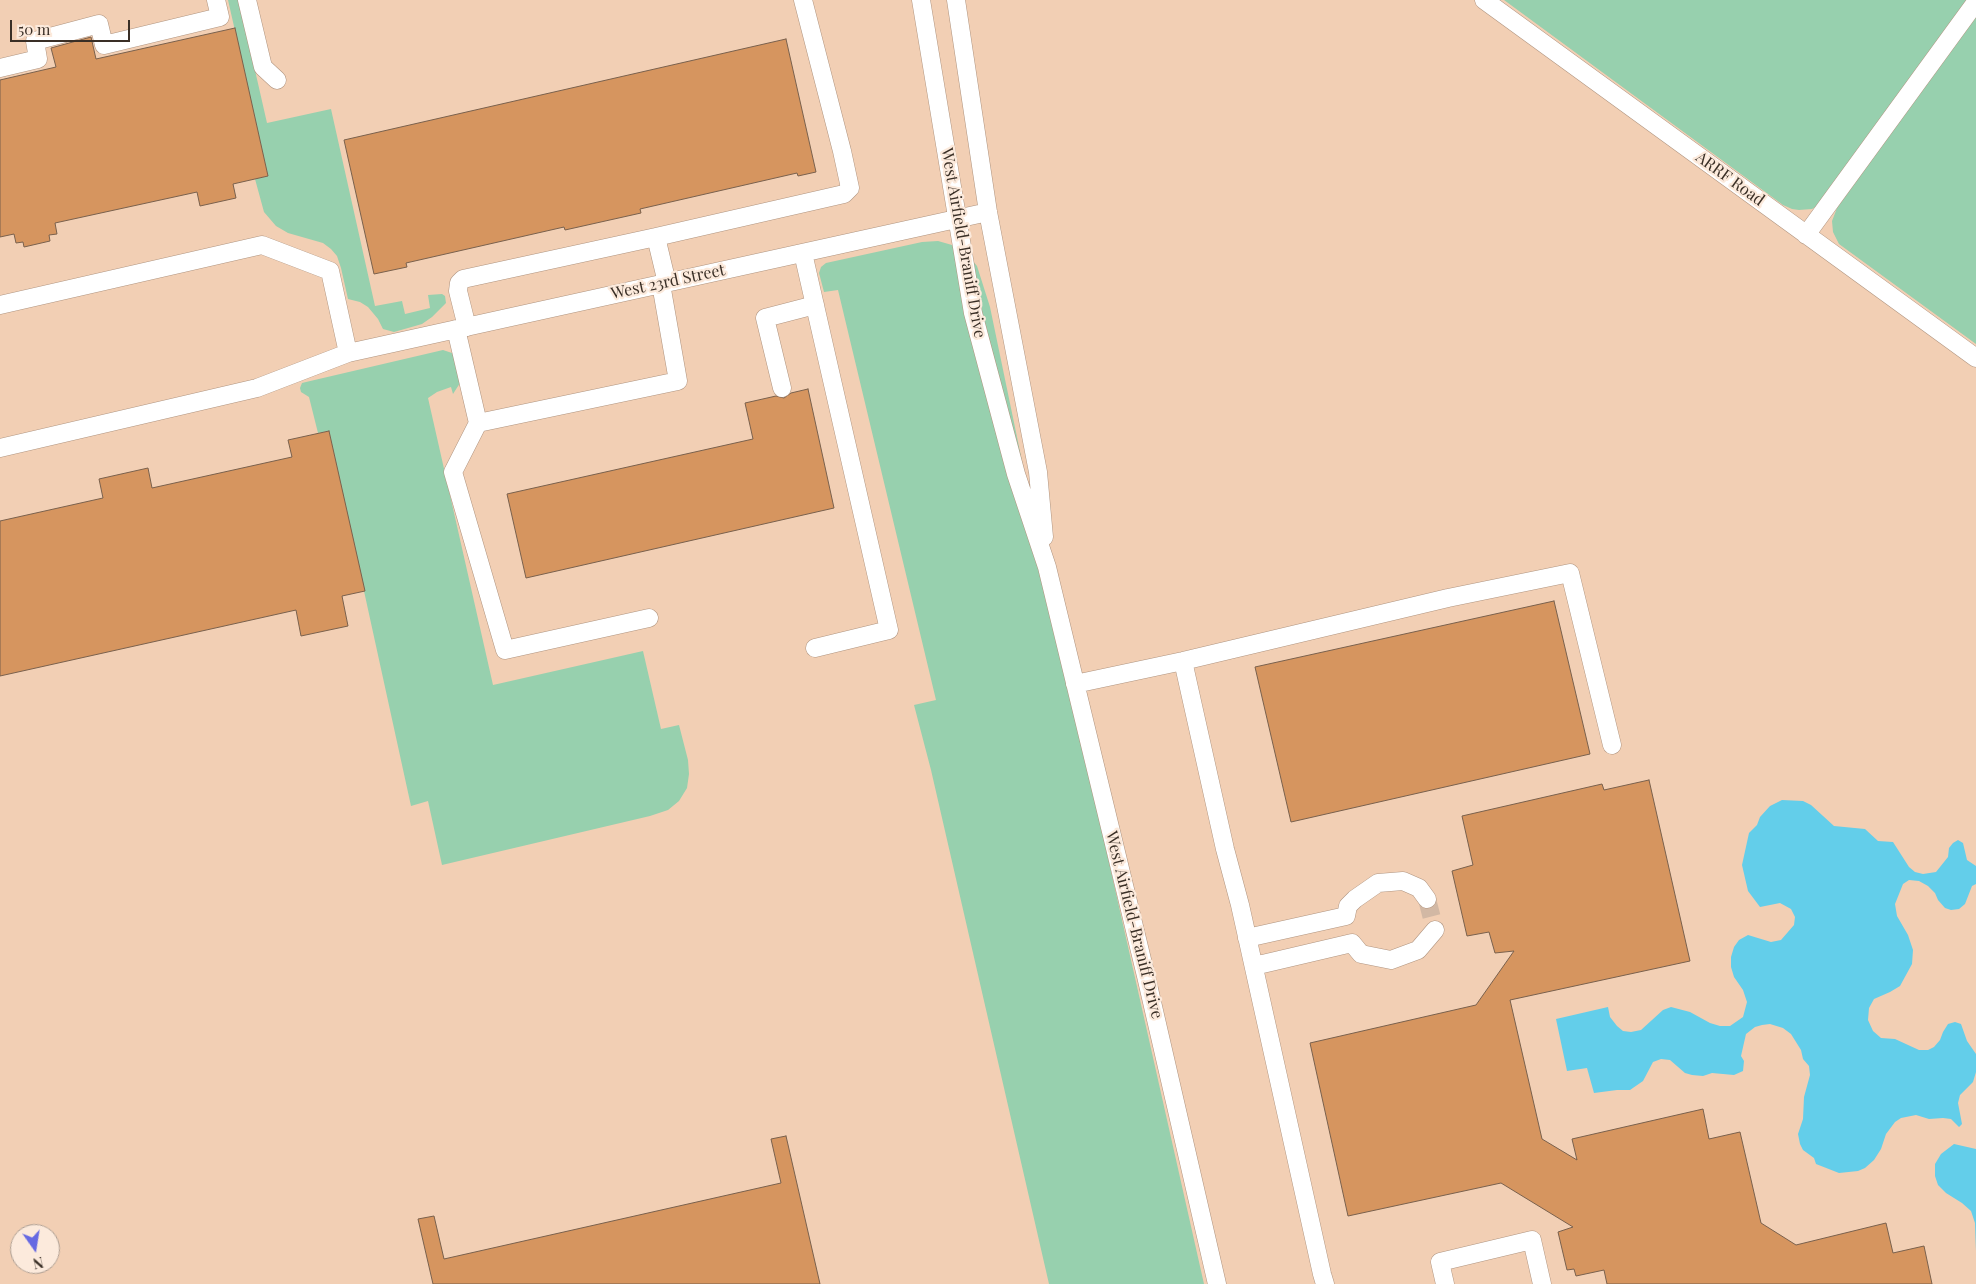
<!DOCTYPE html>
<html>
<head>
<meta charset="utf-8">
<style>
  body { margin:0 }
  #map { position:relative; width:1976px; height:1284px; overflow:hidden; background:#f8dac4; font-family:"Playfair Display",serif }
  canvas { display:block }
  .north { position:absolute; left:10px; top:1224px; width:50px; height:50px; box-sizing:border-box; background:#fceadc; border:1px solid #ae9f93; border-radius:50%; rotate:167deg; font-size:14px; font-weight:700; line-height:20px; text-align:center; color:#3a2f26 }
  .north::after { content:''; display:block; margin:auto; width:18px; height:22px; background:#6669e2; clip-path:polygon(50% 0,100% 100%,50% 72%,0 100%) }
  .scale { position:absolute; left:10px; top:20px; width:120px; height:22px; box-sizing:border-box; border:2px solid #3a2f26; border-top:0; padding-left:6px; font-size:15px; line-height:18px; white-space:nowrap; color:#3a2f26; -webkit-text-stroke:4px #fceadc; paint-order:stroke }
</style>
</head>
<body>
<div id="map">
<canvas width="1976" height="1284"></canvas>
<div class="north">N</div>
<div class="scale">50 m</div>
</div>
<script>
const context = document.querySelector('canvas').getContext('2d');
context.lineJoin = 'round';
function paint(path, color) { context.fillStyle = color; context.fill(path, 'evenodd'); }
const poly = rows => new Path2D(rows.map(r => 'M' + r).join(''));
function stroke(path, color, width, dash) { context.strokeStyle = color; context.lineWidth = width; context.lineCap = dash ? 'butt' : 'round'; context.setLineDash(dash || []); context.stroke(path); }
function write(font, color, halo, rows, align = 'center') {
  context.font = font + ' "Playfair Display",serif'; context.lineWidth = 4.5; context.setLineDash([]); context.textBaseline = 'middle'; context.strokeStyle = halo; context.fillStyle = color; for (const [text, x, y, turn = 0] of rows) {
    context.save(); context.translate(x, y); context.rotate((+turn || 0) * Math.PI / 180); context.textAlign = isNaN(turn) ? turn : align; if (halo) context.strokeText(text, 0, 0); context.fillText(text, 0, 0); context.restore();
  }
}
const built = poly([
  [0,0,1976,0,1976,1284,0,1284],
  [20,1234,50,1234,50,1264,20,1264]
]);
const green = poly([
  [228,0,239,0,267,123,331,109,375,306,402,301,405,314,430,308,428,295,442,294,445,296,446,303,432,317,422,324,394,332,383,329,378,319,368,307,360,302,348,299,341,268,337,256,331,249,323,243,288,233,276,226,264,212,255,179,268,176],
  [1504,0,1967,0,1817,206,1812,209,1799,210,1792,209,1783,205],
  [1976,15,1976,344,1839,244,1833,232,1832,221,1837,208],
  [938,241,952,245,966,253,977,266,990,307,1061,649,1204,1284,1049,1284,931,770,914,705,936,700,838,290,824,292,819,273,821,267,826,263,922,242],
  [443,350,452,353,457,362,460,383,453,394,451,387,437,392,428,398,493,685,643,651,661,729,679,725,688,760,689,774,687,788,679,801,668,810,650,816,442,865,428,801,411,806,329,431,318,433,309,397,301,392,300,388,302,383,306,382]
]);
const water = poly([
  [1782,800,1803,801,1811,805,1834,826,1865,829,1878,841,1893,842,1909,867,1915,872,1923,874,1936,872,1948,857,1949,848,1953,843,1958,840,1963,843,1967,860,1976,866,1976,884,1972,886,1965,904,1959,909,1951,910,1945,908,1938,900,1935,893,1928,886,1919,881,1909,880,1903,884,1895,904,1897,916,1908,935,1913,950,1912,964,1900,986,1890,992,1874,999,1869,1008,1868,1020,1873,1031,1881,1038,1895,1039,1919,1050,1928,1050,1934,1047,1940,1040,1943,1032,1948,1024,1955,1022,1961,1024,1967,1041,1976,1054,1976,1072,1973,1082,1960,1095,1958,1103,1962,1124,1959,1127,1951,1119,1943,1118,1929,1119,1916,1115,1901,1118,1895,1122,1886,1134,1881,1149,1874,1160,1865,1168,1858,1171,1839,1173,1816,1164,1814,1158,1803,1150,1800,1144,1798,1134,1803,1119,1804,1097,1810,1075,1809,1066,1803,1059,1801,1050,1791,1034,1783,1028,1770,1024,1762,1025,1755,1027,1746,1034,1741,1056,1744,1061,1743,1071,1734,1075,1712,1073,1703,1076,1692,1075,1685,1073,1670,1060,1661,1059,1653,1062,1643,1081,1630,1090,1617,1090,1594,1093,1587,1068,1567,1071,1556,1019,1608,1007,1610,1017,1617,1026,1623,1031,1631,1032,1641,1030,1663,1010,1671,1007,1690,1012,1710,1023,1720,1026,1730,1026,1743,1017,1747,1002,1743,990,1734,977,1731,967,1731,957,1734,947,1739,940,1748,935,1771,942,1781,940,1794,925,1795,917,1791,909,1780,903,1760,907,1748,891,1742,865,1749,833,1757,825,1760,817,1770,806],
  [1954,1144,1976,1149,1976,1251,1975,1223,1971,1211,1962,1203,1946,1193,1938,1185,1935,1176,1935,1164,1941,1154]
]);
const building = poly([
  [235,28,268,176,233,184,236,198,200,206,197,192,55,223,57,234,49,235,50,241,24,247,23,242,16,243,14,234,0,237,0,80,56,67,51,48,91,37,96,59,235,28],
  [786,39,816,172,798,176,797,173,640,209,641,213,565,230,564,227,406,263,407,267,374,274,344,140,786,39],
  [808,389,834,508,526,578,507,494,753,439,745,403,776,396,784,398,791,393,808,389],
  [329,431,365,591,342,596,348,626,301,636,296,610,0,676,0,521,103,498,99,479,148,468,152,488,292,457,288,440,329,431],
  [1554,601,1590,754,1291,822,1255,667,1554,601],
  [1649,780,1690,961,1510,1000,1542,1139,1577,1160,1572,1139,1703,1109,1709,1139,1740,1132,1761,1223,1796,1245,1886,1223,1893,1253,1924,1246,1932,1284,1607,1284,1604,1270,1576,1276,1574,1269,1567,1270,1558,1232,1573,1227,1501,1183,1348,1216,1310,1043,1476,1005,1514,951,1495,953,1489,932,1467,936,1452,871,1473,865,1462,816,1602,784,1604,790,1649,780],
  [786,1136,820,1284,433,1284,418,1219,434,1216,444,1259,781,1183,771,1139,786,1136]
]);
const minorTunnel = poly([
  [1427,899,1435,930]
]);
const minor = poly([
  [247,0,263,67,277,80],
  [921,0,973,313,1016,474,1047,567,1146,976,1217,1284],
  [956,0,988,212,1038,472,1044,537],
  [1484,0,1976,358],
  [0,68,38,59,35,41,99,24,104,45,220,17,216,0],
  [1806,235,1976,2],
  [803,253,889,630,815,648],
  [667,283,656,237,844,194,850,188,842,151,803,0],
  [0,305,262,245,330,271,348,353],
  [467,327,458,291,459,283,463,279,656,237],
  [456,329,478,423,678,381,661,284],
  [782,388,765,318,815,305],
  [478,423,453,472,505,650,649,618],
  [0,448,257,388,348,353,988,212],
  [1183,661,1225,849,1240,905,1322,1274,1325,1284],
  [1075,684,1183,661,1448,598,1570,573,1612,745],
  [1247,938,1346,916,1348,906,1355,899,1378,883,1403,881,1419,888,1427,899],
  [1254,966,1352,943,1361,954,1391,960,1418,950,1435,930],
  [1445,1284,1440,1262,1532,1240,1542,1284]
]);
const streetNames = [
  ["ARRF Road",1730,179,36],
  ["West Airfield-Braniff Drive",963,243,80],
  ["West 23rd Street",668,282,-12],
  ["West Airfield-Braniff Drive",1134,925,76]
];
paint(built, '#f2cfb4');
paint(green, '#97d0ae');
paint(water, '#63ceea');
paint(building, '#d6955f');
stroke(building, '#7a614d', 1);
stroke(minorTunnel, '#d2b8a4', 18, [18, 9]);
stroke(minor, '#b09580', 19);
stroke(minor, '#fff', 18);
write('16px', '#3a2f26', '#fceadc', streetNames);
</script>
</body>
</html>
